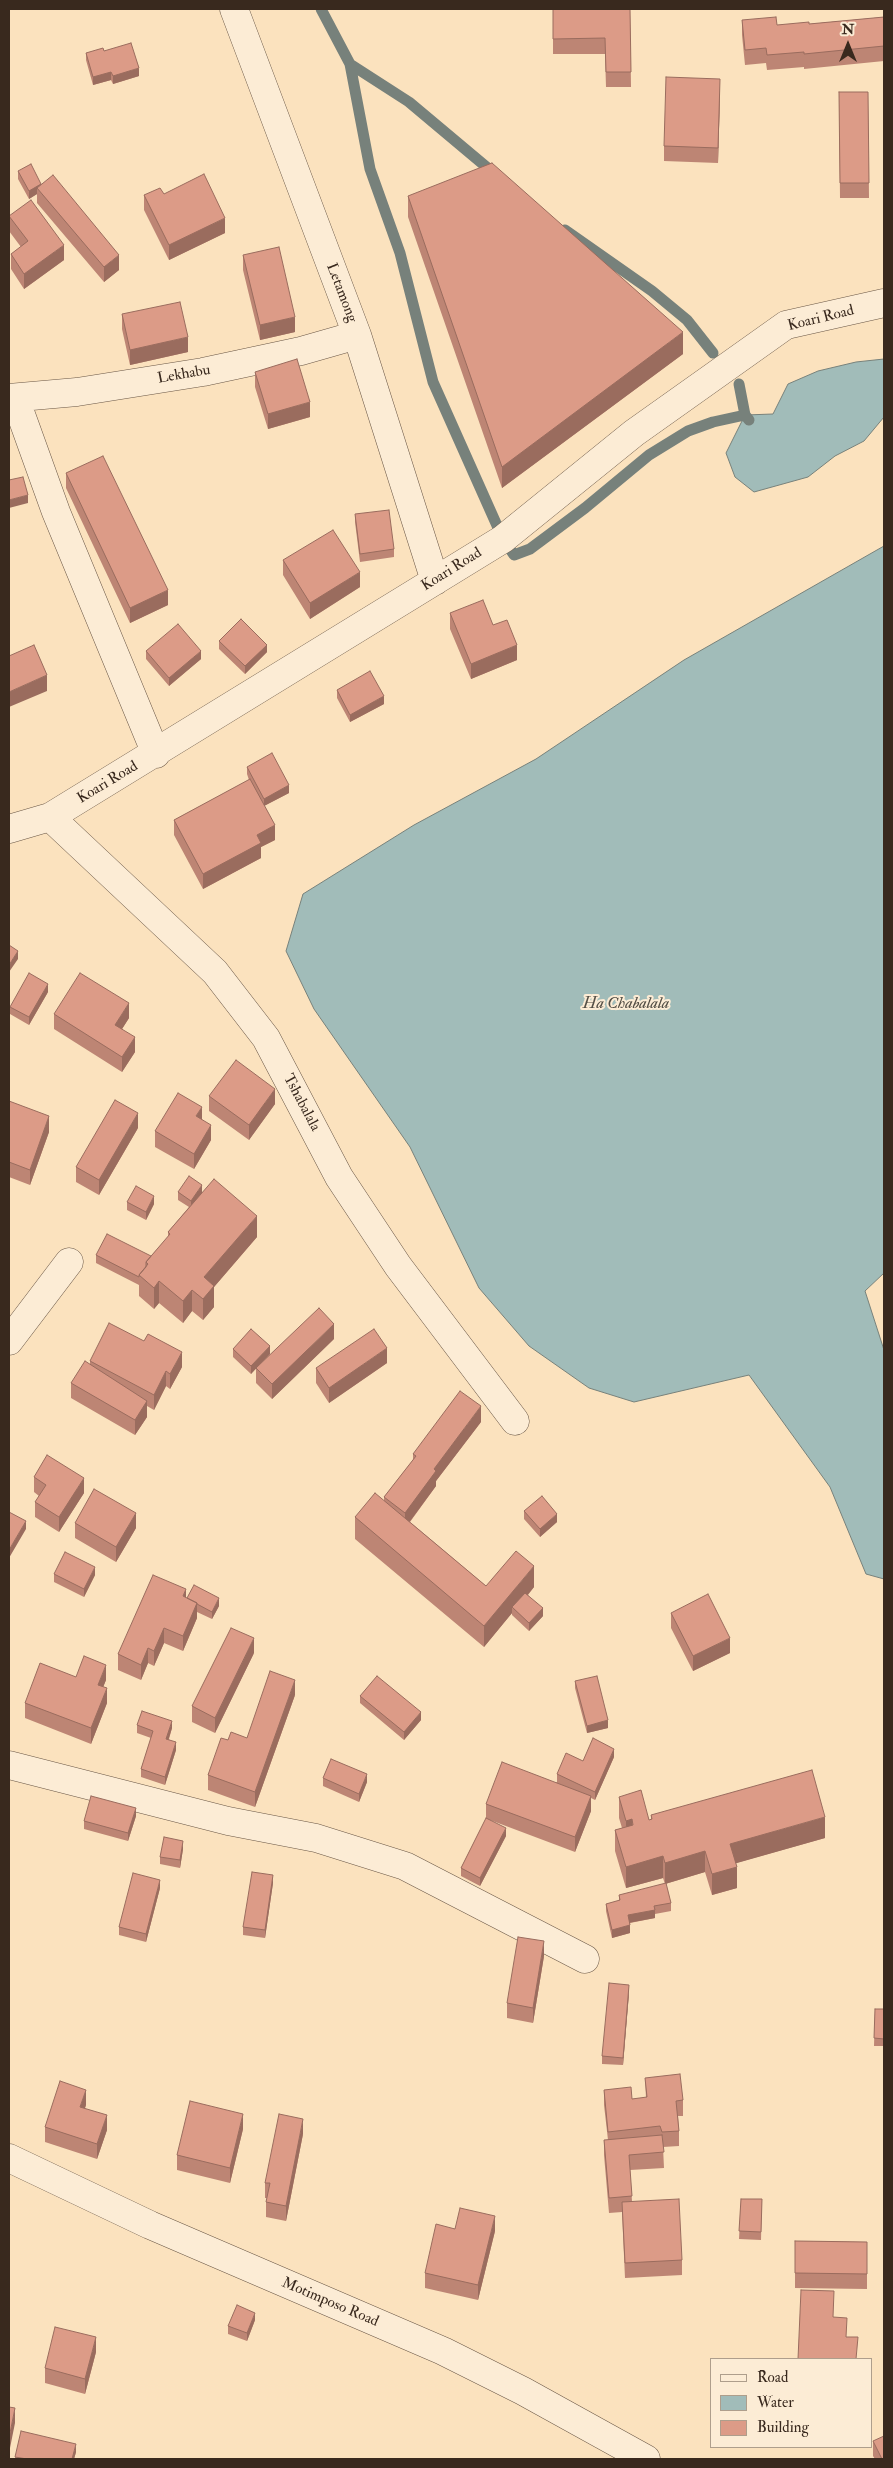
<!DOCTYPE html>
<html>
<head>
<meta charset="utf-8">
<style>
  body { margin:0 }
  #map { position:relative; width:893px; height:2468px; overflow:hidden; background:#fbe2be; font-family:"IM FELL Double Pica",serif }
  canvas { display:block }
  .frame { position:absolute; inset:0; border:10px solid #39291e; pointer-events:none }
  .legend { position:absolute; left:710px; top:2358px; width:162px; height:90px; box-sizing:border-box; background:#fcecd5; border:1px solid #ae9e8c; margin:0; padding:6px 9px; list-style:none; font-size:15px; color:#39291e }
  .legend li { display:flex; align-items:center; gap:10px; height:25px }
  .legend b { width:25px; border:1px solid #ae9e8c }
  .north { position:absolute; left:823px; top:20px; width:50px; height:50px; -webkit-text-stroke:4px #fcecd5; paint-order:stroke; rotate:0deg; font-size:14px; font-weight:700; line-height:20px; text-align:center; color:#39291e }
  .north::after { content:''; display:block; margin:auto; width:18px; height:22px; background:#39291e; clip-path:polygon(50% 0,100% 100%,50% 72%,0 100%) }
</style>
</head>
<body>
<div id="map">
<canvas width="893" height="2468"></canvas>
<div class="frame"></div>
<ul class="legend">
<li><b style="height:6px;background:#fcecd5"></b>Road</li>
<li><b style="height:14px;background:#a1bcb9"></b>Water</li>
<li><b style="height:14px;background:#dc9b87"></b>Building</li>
</ul>
<div class="north">N</div>
</div>
<script>
const context = document.querySelector('canvas').getContext('2d');
context.lineJoin = 'round';
function paint(path, color) { context.fillStyle = color; context.fill(path, 'evenodd'); }
const poly = rows => new Path2D(rows.map(r => 'M' + r).join(''));
function stroke(path, color, width, dash) { context.strokeStyle = color; context.lineWidth = width; context.lineCap = dash ? 'butt' : 'round'; context.setLineDash(dash || []); context.stroke(path); }
function write(font, color, halo, rows, align = 'center') {
  context.font = font + ' "IM FELL Double Pica",serif'; context.lineWidth = 4; context.setLineDash([]); context.textBaseline = 'middle'; context.strokeStyle = halo; context.fillStyle = color; for (const [text, x, y, turn = 0] of rows) {
    context.save(); context.translate(x, y); context.rotate((+turn || 0) * Math.PI / 180); context.textAlign = isNaN(turn) ? turn : align; if (halo) context.strokeText(text, 0, 0); context.fillText(text, 0, 0); context.restore();
  }
}
const water = poly([
  [884,359,884,417,864,441,835,456,808,477,754,492,735,477,726,453,745,415,773,414,788,384,818,371,856,362,884,359],
  [884,546,884,1273,865,1291,884,1350,884,1579,866,1574,830,1487,749,1375,634,1402,589,1388,529,1346,479,1288,410,1147,314,1009,286,951,303,894,414,825,536,759,684,660,884,546]
]);
const stream = poly([
  [321,9,350,64,370,169,400,253,433,382,503,539,514,555,530,549,585,508,649,455,688,431,713,422,745,415],
  [350,64,409,102,496,175],
  [565,230,652,291,687,320,713,353],
  [739,384,745,415,749,420]
]);
const minor = poly([
  [234,9,357,335,435,581],
  [9,398,77,392,203,372,301,351,357,335],
  [15,398,56,512,156,754],
  [50,817,215,972,266,1038,339,1177,398,1266,515,1421],
  [9,829,50,817,503,539,634,433,786,325,884,303],
  [9,1341,69,1262],
  [9,1765,228,1821,316,1838,405,1866,585,1959],
  [9,2158,150,2225,443,2351,523,2391,646,2459]
]);
const wall = poly([
  [553,9,630,9,631,87,606,87,605,54,553,54],
  [884,17,884,61,804,69,804,67,767,70,766,63,745,65,742,35,742,20,777,25,809,24],
  [104,51,139,76,113,84,111,80,93,85,86,60,86,53],
  [839,92,868,92,869,198,840,198],
  [720,94,718,163,664,161,664,146],
  [18,171,41,184,119,270,104,282,37,203,37,194,29,199,18,179],
  [164,194,225,233,169,260,144,210,144,195],
  [408,196,683,354,502,488,408,217],
  [9,216,64,260,24,289,11,269,11,254,21,247,9,231],
  [243,255,295,332,260,340,243,270],
  [122,314,188,352,130,365,122,329],
  [255,372,310,417,268,429,255,387],
  [66,473,168,605,130,623,66,488],
  [355,514,394,549,394,557,360,562,355,522],
  [283,560,360,587,310,619,283,575],
  [450,613,493,625,517,660,471,679,450,629],
  [219,641,267,652,245,674,219,649],
  [146,651,201,659,169,686,146,659],
  [337,690,384,704,350,722,337,698],
  [247,767,289,793,264,806,275,840,261,847,261,858,203,889,174,835,174,820,249,780,247,774],
  [48,992,29,1025,10,1014,10,1007],
  [54,1014,129,1018,122,1029,135,1052,122,1072,54,1029],
  [209,1096,275,1104,249,1140,209,1111],
  [9,1101,49,1132,30,1185,9,1177],
  [202,1119,211,1140,194,1169,155,1147,155,1131],
  [138,1128,99,1195,76,1182,76,1167],
  [178,1192,202,1192,257,1237,214,1287,214,1307,203,1320,192,1311,183,1323,159,1303,154,1309,139,1296,139,1285,96,1263,96,1255,151,1256,168,1237,168,1232,189,1207,178,1200],
  [127,1202,154,1204,146,1220,127,1210],
  [334,1339,272,1399,256,1383,256,1368,251,1374,233,1357,233,1349,270,1354,258,1367],
  [90,1361,182,1367,170,1389,166,1386,154,1410,147,1406,147,1417,135,1435,71,1398,71,1383,90,1365],
  [387,1363,329,1403,316,1383,316,1368],
  [481,1422,436,1481,436,1486,410,1522,486,1586,534,1587,528,1595,543,1616,529,1631,512,1615,512,1613,484,1647,355,1539,355,1517,384,1501,384,1497,413,1460,413,1454],
  [34,1477,84,1493,59,1532,35,1517,35,1502,39,1496,34,1492],
  [524,1511,557,1522,540,1537,524,1519],
  [75,1523,136,1528,116,1562,75,1538],
  [54,1574,95,1575,84,1597,54,1582],
  [186,1598,219,1606,212,1619,197,1612,197,1618,183,1651,164,1643,154,1666,148,1663,141,1680,118,1670,118,1654],
  [671,1613,730,1653,693,1671,671,1628],
  [254,1653,215,1733,192,1722,192,1706],
  [76,1677,106,1680,103,1687,107,1703,91,1744,25,1718,25,1703],
  [575,1681,608,1728,587,1733,575,1688],
  [295,1695,255,1807,208,1790,208,1775,228,1740,247,1738],
  [360,1696,421,1720,404,1740,360,1703],
  [137,1725,172,1728,169,1739,176,1750,165,1785,141,1777,141,1769,151,1738,137,1733],
  [614,1757,595,1800,591,1798,591,1811,575,1852,490,1820,506,1836,480,1886,461,1876,461,1868,486,1819,486,1804,557,1782,557,1774,583,1761],
  [323,1778,367,1782,359,1802,323,1786],
  [619,1797,649,1820,651,1820,651,1815,825,1838,736,1863,737,1888,712,1895,705,1872,665,1884,663,1878,626,1888,615,1851,615,1830,622,1828,619,1818],
  [136,1816,128,1841,84,1829,84,1821],
  [183,1849,180,1868,160,1864,160,1857],
  [273,1883,265,1938,243,1935,243,1927],
  [160,1888,146,1942,119,1935,119,1927],
  [619,1895,671,1903,671,1911,655,1914,655,1918,630,1923,630,1933,612,1938,606,1911,606,1904,619,1901],
  [544,1956,533,2023,507,2018,507,2003],
  [629,1993,623,2065,602,2064,602,2056],
  [875,2009,884,2009,884,2046,874,2046],
  [645,2078,683,2100,683,2116,678,2116,679,2131,679,2146,663,2147,664,2168,630,2170,632,2201,682,2260,682,2275,625,2278,622,2212,609,2213,604,2155,604,2140,608,2140,604,2105,604,2090,632,2099,646,2098],
  [86,2105,85,2108,107,2130,97,2159,45,2142,45,2127],
  [243,2129,230,2183,177,2170,177,2155],
  [303,2134,286,2221,266,2217,266,2202,267,2198,265,2198,265,2183],
  [741,2199,762,2199,761,2240,739,2239],
  [495,2231,478,2300,425,2288,425,2273],
  [795,2241,867,2242,867,2289,795,2288],
  [255,2320,247,2341,228,2334,228,2326],
  [96,2352,85,2394,45,2383,45,2368],
  [873,2441,884,2459,875,2459,873,2456],
  [76,2452,74,2459,15,2459,15,2457]
]);
const shadedWall = poly([
  [139,68,139,76,113,84,113,76],
  [111,72,111,80,93,85,93,77],
  [720,79,720,94,718,163,718,148],
  [41,184,37,188,37,194,29,199,29,191],
  [225,218,225,233,169,260,169,245],
  [64,245,64,260,24,289,24,274],
  [119,255,119,270,104,282,104,267],
  [295,317,295,332,260,340,260,325],
  [683,332,683,354,502,488,502,467],
  [188,337,188,352,130,365,130,350],
  [310,402,310,417,268,429,268,414],
  [28,495,28,503,9,508,9,500],
  [360,572,360,587,310,619,310,603],
  [168,590,168,605,130,623,130,608],
  [267,645,267,652,245,674,245,666],
  [517,645,517,660,471,679,471,664],
  [201,651,201,659,169,686,169,678],
  [47,675,47,691,9,707,9,692],
  [384,696,384,704,350,722,350,715],
  [289,785,289,793,264,806,264,799],
  [275,825,275,840,261,847,261,858,203,889,203,874,257,835],
  [18,951,18,959,9,972,9,965],
  [48,984,48,992,29,1025,29,1017],
  [129,1003,129,1018,115,1040,115,1025],
  [135,1037,135,1052,122,1072,122,1057],
  [275,1089,275,1104,249,1140,249,1125],
  [202,1107,202,1122,196,1116],
  [138,1113,138,1128,99,1195,99,1180],
  [49,1116,49,1132,30,1185,30,1170],
  [211,1125,211,1140,194,1169,194,1154],
  [202,1185,202,1193,191,1209,191,1201],
  [154,1196,154,1204,146,1220,146,1212],
  [257,1216,257,1237,214,1287,214,1307,203,1320,203,1299,204,1277],
  [159,1281,159,1303,154,1309,154,1288],
  [192,1290,192,1311,183,1323,183,1301],
  [334,1324,334,1339,272,1399,272,1384],
  [270,1346,270,1354,251,1374,251,1366],
  [387,1348,387,1363,329,1403,329,1388],
  [182,1352,182,1367,170,1389,170,1374],
  [166,1371,166,1386,154,1410,154,1395],
  [147,1401,147,1417,135,1435,135,1420],
  [481,1406,481,1422,436,1481,436,1486,405,1528,405,1513,434,1469],
  [84,1478,84,1493,59,1532,59,1517],
  [136,1513,136,1528,116,1562,116,1547],
  [557,1514,557,1522,540,1537,540,1529],
  [26,1521,26,1529,9,1558,9,1550],
  [534,1566,534,1587,515,1610,512,1607,512,1613,484,1647,484,1626],
  [95,1567,95,1575,84,1597,84,1589],
  [186,1589,186,1604,183,1596],
  [219,1598,219,1606,212,1619,212,1612],
  [197,1603,197,1618,183,1651,183,1636],
  [543,1608,543,1616,529,1631,529,1623],
  [164,1628,164,1643,154,1666,154,1651],
  [254,1638,254,1653,215,1733,215,1718],
  [730,1638,730,1653,693,1671,693,1656],
  [148,1648,148,1663,141,1680,141,1665],
  [106,1665,106,1680,98,1700,98,1685],
  [295,1680,295,1695,255,1807,255,1792],
  [107,1688,107,1703,91,1744,91,1728],
  [421,1712,421,1720,404,1740,404,1732],
  [608,1720,608,1728,587,1733,587,1726],
  [172,1721,172,1728,166,1747,166,1739],
  [176,1742,176,1750,165,1785,165,1777],
  [614,1749,614,1757,595,1800,595,1792],
  [367,1774,367,1782,359,1802,359,1794],
  [591,1796,591,1811,575,1852,575,1837],
  [136,1808,136,1816,128,1841,128,1833],
  [825,1817,825,1838,730,1865,730,1844],
  [632,1819,632,1841,626,1842,626,1821],
  [506,1828,506,1836,480,1886,480,1878],
  [183,1841,183,1849,180,1868,180,1860],
  [705,1851,705,1872,665,1884,665,1863],
  [663,1856,663,1878,626,1888,626,1867],
  [737,1867,737,1888,712,1895,712,1874],
  [273,1875,273,1883,265,1938,265,1930],
  [160,1880,160,1888,146,1942,146,1934],
  [655,1910,655,1918,628,1923,628,1915],
  [630,1925,630,1933,612,1938,612,1930],
  [544,1941,544,1956,533,2023,533,2008],
  [629,1985,629,1993,623,2065,623,2058],
  [86,2090,86,2105,80,2122,80,2107],
  [243,2114,243,2129,230,2183,230,2168],
  [107,2115,107,2130,97,2159,97,2144],
  [303,2119,303,2134,286,2221,286,2206],
  [495,2216,495,2231,478,2300,478,2285],
  [255,2313,255,2320,247,2341,247,2333],
  [96,2337,96,2352,85,2394,85,2379],
  [15,2408,15,2423,9,2453,9,2438],
  [76,2444,76,2452,74,2459,72,2459]
]);
const building = poly([
  [553,9,630,9,631,72,606,72,605,38,553,39,553,9],
  [776,17,777,25,809,22,809,24,884,17,884,46,804,54,804,52,767,55,766,48,745,50,742,20,776,17],
  [131,43,139,68,113,76,111,72,93,77,86,53,103,48,104,51,131,43],
  [666,77,720,79,718,148,664,146,666,77],
  [839,92,868,92,869,183,840,183,839,92],
  [492,163,683,332,502,467,408,196,492,163],
  [31,164,41,184,29,191,18,171,31,164],
  [204,174,225,218,169,245,144,195,160,188,164,194,204,174],
  [53,175,119,255,104,267,37,188,53,175],
  [31,200,64,245,24,274,11,254,28,241,9,216,31,200],
  [279,247,295,317,260,325,243,255,279,247],
  [180,302,188,337,130,350,122,314,180,302],
  [297,359,310,402,268,414,255,372,297,359],
  [103,456,168,590,130,608,66,473,103,456],
  [23,477,28,495,9,500,9,480,23,477],
  [389,510,394,549,360,554,355,514,389,510],
  [333,530,360,572,310,603,283,560,333,530],
  [483,600,493,625,507,620,517,645,471,664,450,613,483,600],
  [241,619,267,645,245,666,219,641,241,619],
  [178,624,201,651,169,678,146,651,178,624],
  [34,645,47,675,9,692,9,656,34,645],
  [370,671,384,696,350,715,337,690,370,671],
  [272,753,289,785,264,799,247,767,272,753],
  [250,779,275,825,257,835,261,843,203,874,174,820,250,779],
  [9,945,18,951,9,965,9,945],
  [29,973,48,984,29,1017,10,1007,29,973],
  [80,973,129,1003,115,1025,135,1037,122,1057,54,1014,80,973],
  [236,1060,275,1089,249,1125,209,1096,236,1060],
  [178,1093,202,1107,196,1116,211,1125,194,1154,155,1131,178,1093],
  [115,1100,138,1113,99,1180,76,1167,115,1100],
  [9,1101,49,1116,30,1170,9,1162,9,1101],
  [189,1176,202,1185,191,1201,178,1192,189,1176],
  [214,1179,257,1216,204,1277,214,1286,203,1299,192,1290,183,1301,159,1281,154,1288,139,1275,148,1264,146,1262,170,1234,168,1232,214,1179],
  [136,1186,154,1196,146,1212,127,1202,136,1186],
  [107,1234,151,1256,146,1262,146,1267,139,1275,139,1277,96,1255,107,1234],
  [319,1308,334,1324,272,1384,256,1368,319,1308],
  [109,1323,144,1341,148,1334,182,1352,170,1374,166,1371,154,1395,90,1361,109,1323],
  [251,1329,270,1346,251,1366,233,1349,251,1329],
  [374,1329,387,1348,329,1388,316,1368,374,1329],
  [85,1361,147,1401,135,1420,71,1383,85,1361],
  [460,1391,481,1406,434,1469,436,1471,405,1513,384,1497,416,1456,413,1454,460,1391],
  [47,1455,84,1478,59,1517,35,1502,46,1485,34,1477,47,1455],
  [94,1489,136,1513,116,1547,75,1523,94,1489],
  [375,1493,486,1586,516,1551,534,1566,484,1626,355,1517,375,1493],
  [542,1496,557,1514,540,1529,524,1511,542,1496],
  [9,1512,26,1521,9,1550,9,1512],
  [65,1552,95,1567,84,1589,54,1574,65,1552],
  [153,1575,186,1589,183,1596,197,1603,183,1636,164,1628,154,1651,148,1648,141,1665,118,1654,153,1575],
  [194,1585,219,1598,212,1612,197,1604,197,1603,187,1598,194,1585],
  [525,1593,543,1608,529,1623,512,1607,525,1593],
  [708,1594,730,1638,693,1656,671,1613,708,1594],
  [231,1628,254,1638,215,1718,192,1706,231,1628],
  [84,1656,106,1665,98,1685,107,1688,91,1728,25,1703,40,1663,76,1677,84,1656],
  [270,1671,295,1680,255,1792,208,1775,221,1738,228,1740,231,1732,247,1738,270,1671],
  [377,1676,421,1712,404,1732,360,1696,377,1676],
  [597,1676,608,1720,587,1726,575,1681,597,1676],
  [142,1711,172,1721,166,1739,176,1742,165,1777,141,1769,153,1731,137,1725,142,1711],
  [593,1738,614,1749,595,1792,557,1774,566,1753,583,1761,593,1738],
  [331,1759,367,1774,359,1794,323,1778,331,1759],
  [502,1762,591,1796,575,1837,486,1804,502,1762],
  [812,1770,825,1817,730,1844,737,1867,712,1874,705,1851,665,1863,663,1856,626,1867,615,1830,633,1825,632,1819,626,1821,619,1797,641,1790,649,1820,652,1819,651,1815,812,1770],
  [91,1796,136,1808,128,1833,84,1821,91,1796],
  [486,1818,506,1828,480,1878,461,1868,486,1818],
  [164,1837,183,1841,180,1860,160,1857,164,1837],
  [252,1872,273,1875,265,1930,243,1927,252,1872],
  [133,1873,160,1880,146,1934,119,1927,133,1873],
  [666,1883,671,1903,654,1906,655,1910,628,1915,630,1925,612,1930,606,1904,620,1900,619,1895,666,1883],
  [518,1937,544,1941,533,2008,507,2003,518,1937],
  [609,1983,629,1985,623,2058,602,2056,609,1983],
  [875,2009,884,2009,884,2039,874,2038,875,2009],
  [680,2074,683,2100,676,2101,679,2131,662,2132,660,2126,608,2132,604,2090,631,2087,632,2099,647,2097,645,2078,680,2074],
  [60,2081,86,2090,80,2107,107,2115,97,2144,45,2127,60,2081],
  [190,2101,243,2114,230,2168,177,2155,190,2101],
  [279,2114,303,2119,286,2206,266,2202,270,2183,265,2183,279,2114],
  [662,2135,664,2152,629,2155,632,2196,609,2198,604,2140,662,2135],
  [679,2199,682,2260,625,2263,622,2202,679,2199],
  [741,2199,762,2199,761,2232,739,2231,741,2199],
  [460,2208,495,2216,478,2285,425,2273,436,2224,455,2229,460,2208],
  [795,2241,867,2242,867,2274,795,2273,795,2241],
  [801,2290,834,2291,833,2317,847,2318,846,2337,858,2337,856,2359,798,2359,801,2290],
  [237,2305,255,2313,247,2333,228,2326,237,2305],
  [55,2327,96,2337,85,2379,45,2368,55,2327],
  [9,2407,15,2408,9,2438,9,2407],
  [21,2431,76,2444,72,2459,27,2459,15,2457,21,2431],
  [884,2436,884,2459,882,2459,873,2441,884,2436]
]);
const streetNames = [
  ["Letamong",341,293,69],
  ["Koari Road",821,319,-14],
  ["Lekhabu",184,375,-10],
  ["Koari Road",452,570,-32],
  ["Koari Road",108,783,-31],
  ["Tshabalala",301,1103,62],
  ["Motimposo Road",330,2303,23]
];
const waterNames = [
  ["Ha Chabalala",626,1005]
];
paint(water, '#a1bcb9');
stroke(water, '#77817b', 1);
stroke(stream, '#77817b', 11);
stroke(minor, '#6a5746', 29);
stroke(minor, '#fcecd5', 28);
paint(wall, '#bd8574');
paint(shadedWall, '#9a6c5e');
paint(building, '#dc9b87');
stroke(building, '#9a6c5e', 1);
write('15px', '#39291e', '#fcecd5', streetNames);
write('italic 16px', '#534e45', '#fcecd5', waterNames);
</script>
</body>
</html>
